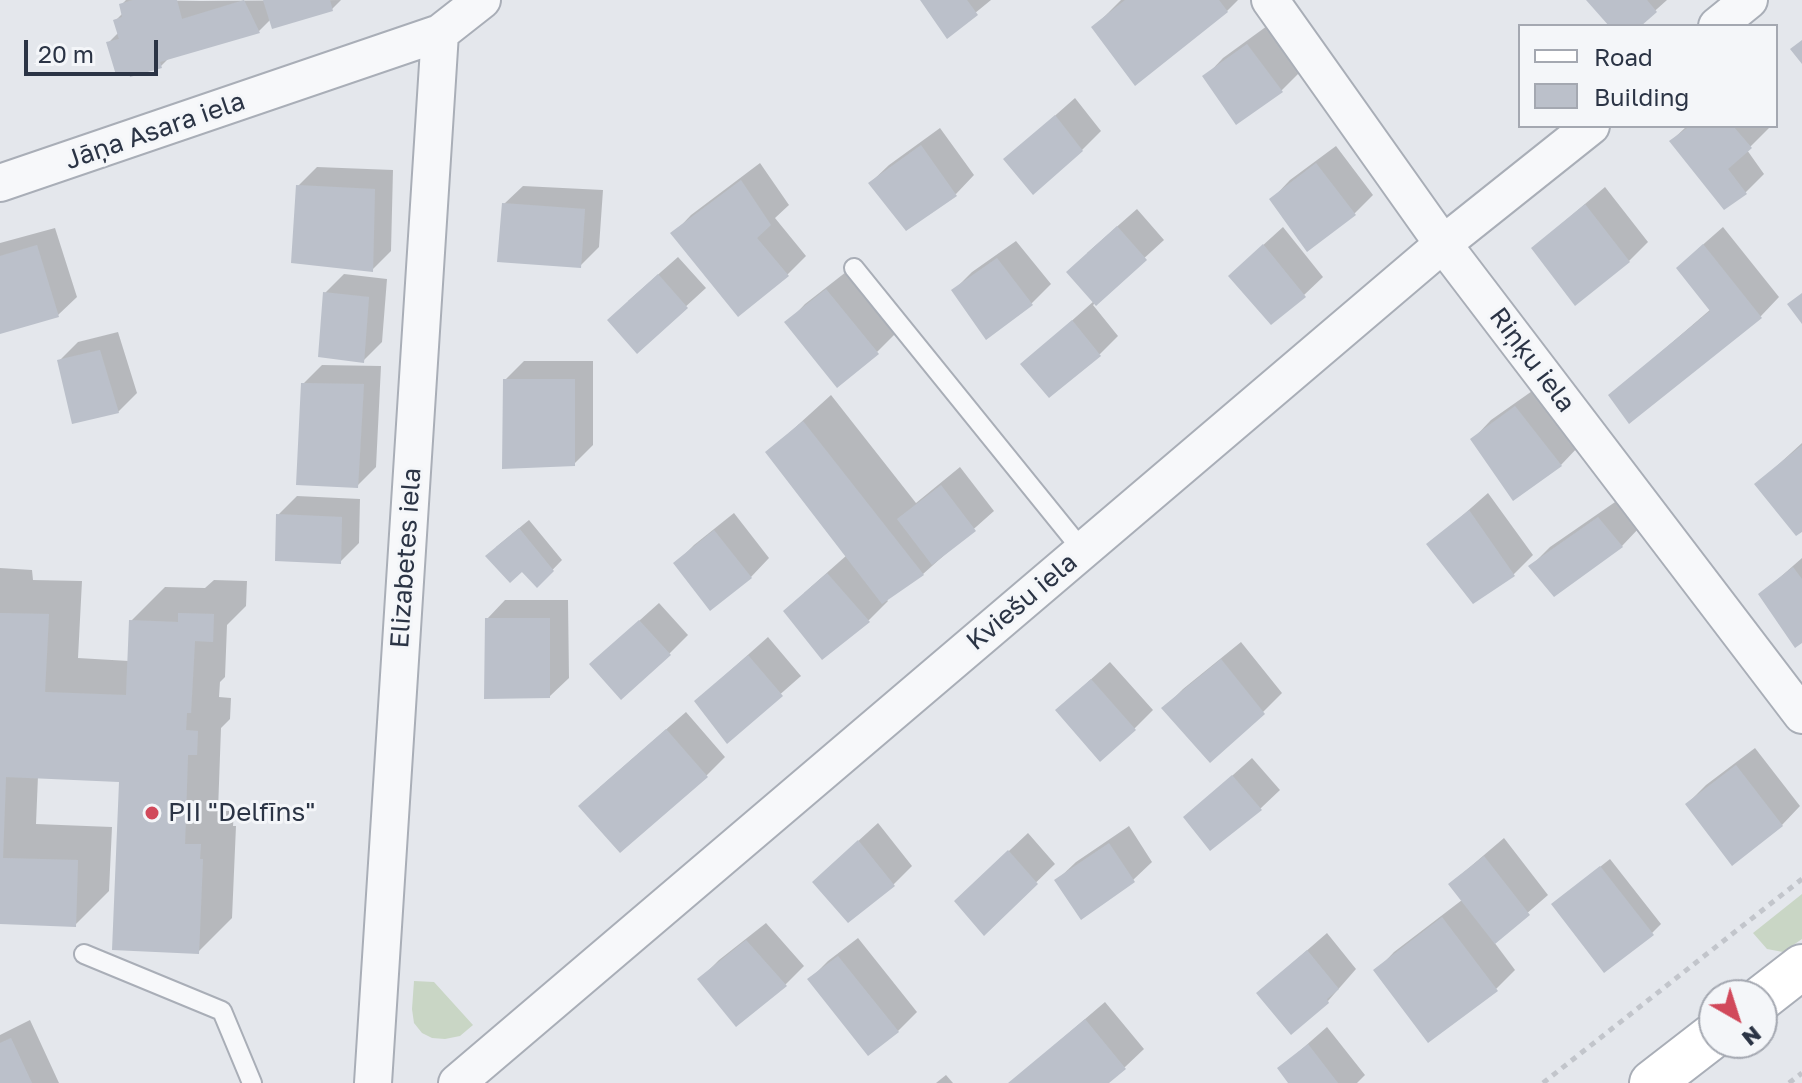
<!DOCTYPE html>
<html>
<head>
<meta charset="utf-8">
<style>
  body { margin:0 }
  #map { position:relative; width:1802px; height:1083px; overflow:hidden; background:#e4e7ec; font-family:"Golos Text",sans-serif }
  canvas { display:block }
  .legend { position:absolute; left:1518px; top:24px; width:260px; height:104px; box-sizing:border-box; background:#f4f6f9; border:2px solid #a4a8b1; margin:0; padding:10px 14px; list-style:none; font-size:24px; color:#2b3445 }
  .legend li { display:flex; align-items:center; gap:16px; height:40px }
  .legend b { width:40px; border:2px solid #a4a8b1 }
  .north { position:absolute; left:1698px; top:979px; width:80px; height:80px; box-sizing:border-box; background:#f4f6f9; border:2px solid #a4a8b1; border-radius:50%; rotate:141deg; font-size:22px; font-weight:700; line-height:32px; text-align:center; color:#2b3445 }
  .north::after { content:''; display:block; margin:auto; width:28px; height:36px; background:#d1495b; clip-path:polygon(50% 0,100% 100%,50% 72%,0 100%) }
  .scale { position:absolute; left:24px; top:40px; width:134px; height:36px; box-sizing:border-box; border:4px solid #2b3445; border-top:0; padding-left:10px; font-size:24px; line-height:28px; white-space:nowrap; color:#2b3445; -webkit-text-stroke:6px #f4f6f9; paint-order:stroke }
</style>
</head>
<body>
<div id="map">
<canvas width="1802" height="1083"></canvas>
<ul class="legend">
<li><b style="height:10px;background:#fff"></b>Road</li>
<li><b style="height:22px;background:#bbc0ca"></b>Building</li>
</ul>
<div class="north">N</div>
<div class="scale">20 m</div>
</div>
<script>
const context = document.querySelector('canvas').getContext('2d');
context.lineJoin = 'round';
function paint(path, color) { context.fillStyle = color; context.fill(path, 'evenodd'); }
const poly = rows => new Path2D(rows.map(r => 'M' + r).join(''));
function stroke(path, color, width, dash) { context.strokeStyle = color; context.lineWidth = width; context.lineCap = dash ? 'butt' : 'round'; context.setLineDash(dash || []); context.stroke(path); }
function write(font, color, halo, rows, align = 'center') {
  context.font = font + ' "Golos Text",sans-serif'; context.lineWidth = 6; context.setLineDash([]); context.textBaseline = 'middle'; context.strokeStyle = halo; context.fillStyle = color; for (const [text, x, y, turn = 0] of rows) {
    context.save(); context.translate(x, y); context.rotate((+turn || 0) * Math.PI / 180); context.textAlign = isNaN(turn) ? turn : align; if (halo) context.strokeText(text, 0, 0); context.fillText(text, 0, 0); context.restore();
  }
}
const green = poly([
  [1802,894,1802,939,1783,952,1767,949,1753,933],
  [414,981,434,982,473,1025,460,1036,445,1039,432,1038,422,1033,414,1023,412,1009]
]);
const shadow = poly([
  [126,0,201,1,341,0,332,9,271,19,259,31,169,58,161,66,108,43,119,32,115,21,123,13,121,5],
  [922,0,991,0,947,36],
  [1121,0,1238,0,1227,11,1094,27],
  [1588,0,1667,0,1638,26,1611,26],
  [1267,26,1301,71,1282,90,1237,122,1205,77,1223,58],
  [1075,98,1101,131,1082,150,1006,159],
  [1687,126,1767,126,1769,128,1747,150,1764,174,1745,193,1671,141],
  [940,128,974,175,956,194,870,183,889,165],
  [1336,146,1373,195,1354,214,1272,199,1290,180],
  [760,163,789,205,775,218,806,256,787,275,673,234,691,215],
  [317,167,393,170,391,251,372,270,298,186],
  [523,186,603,190,599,247,580,266,504,204],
  [1605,187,1648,242,1629,261,1533,248],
  [1137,209,1164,240,1093,305,1118,336,1100,354,1023,364,1094,301,1087,253],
  [1283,227,1323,277,1304,295,1250,257],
  [1723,227,1779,297,1761,316,1630,421,1611,395,1711,309,1698,249],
  [55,228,77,297,58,315,0,331,0,243],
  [1016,241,1051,284,1032,303,987,337,954,290,972,272],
  [678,257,706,288,637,351,628,301],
  [846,272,896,333,877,352,787,323,805,304],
  [344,274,387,279,382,342,363,361,325,293],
  [118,332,137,393,118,412,59,361,78,342],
  [524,361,593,361,593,445,574,464,505,380],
  [322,365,381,366,376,467,357,486,303,384],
  [1535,389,1579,446,1561,465,1473,439,1491,420],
  [831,395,916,503,960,467,994,511,923,574,886,599,888,601,869,620,822,657,804,593,847,555,768,452],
  [1802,443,1802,529,1757,484],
  [1488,493,1533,555,1514,574,1473,602,1429,545],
  [297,496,360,499,359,543,340,562,278,515],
  [1618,500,1640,527,1622,546,1531,566,1550,547],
  [734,513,769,558,751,577,675,564,694,545],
  [529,520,562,560,537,586,496,547],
  [1802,558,1802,641,1761,594],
  [0,568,32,570,33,580,82,581,78,658,129,661,131,621,165,587,205,588,214,580,247,581,246,606,227,625,225,677,220,682,219,697,231,698,230,719,221,728,218,811,234,811,233,826,236,826,232,918,198,952,121,780,38,776,36,824,112,827,109,891,75,925,0,922],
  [505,600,568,600,569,678,550,696,487,619],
  [659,603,688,635,669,654,611,646],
  [768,637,801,676,727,741,696,701],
  [1241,642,1282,693,1263,712,1164,708,1183,689],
  [1110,662,1153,710,1134,729,1057,710],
  [686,712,725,757,706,776,600,787],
  [1755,748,1800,806,1782,825,1687,804,1706,785],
  [1252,758,1280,790,1261,808,1210,849,1186,817],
  [878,823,912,866,893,885,834,863],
  [1129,826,1152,862,1133,880,1057,880,1076,862],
  [1028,833,1055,864,984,933,975,883],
  [1504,838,1548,895,1494,942,1515,970,1496,989,1376,971,1394,952,1462,900,1450,884],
  [1610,859,1661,924,1652,933,1563,896],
  [766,923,804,966,785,985,700,979,719,960],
  [1327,933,1356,969,1328,1001,1258,993],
  [858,938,917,1012,898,1031,868,1053,810,979,828,961],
  [1105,1002,1144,1049,1125,1067,1106,1083,1010,1083],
  [30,1020,59,1083,0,1083,0,1035],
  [1327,1027,1365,1075,1357,1083,1290,1083,1279,1069],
  [946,1075,953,1083,936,1083]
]);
const building = poly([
  [133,0,177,0,182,19,244,0,260,33,160,62,162,68,130,77,129,72,116,75,106,42,119,39,113,20,122,17,119,4],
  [263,0,330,0,333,11,272,29],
  [920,0,967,0,978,15,947,39],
  [1125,0,1219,0,1228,12,1135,86,1091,27],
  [1586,0,1647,0,1657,12,1641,26,1609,26],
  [1802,40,1802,64,1790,49],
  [1247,44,1283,92,1236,125,1202,76],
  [1055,115,1083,151,1033,195,1003,159],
  [1690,126,1733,126,1752,148,1728,169,1747,194,1724,210,1669,141],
  [921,145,957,196,906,231,868,183],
  [1316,163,1356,215,1307,252,1269,199],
  [741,180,771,225,757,238,789,276,738,317,670,233],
  [296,185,375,189,373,272,291,263],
  [502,203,585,209,581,268,497,262],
  [1585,204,1630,262,1575,306,1531,248],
  [1117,226,1147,260,1096,306,1066,272],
  [1263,244,1306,297,1271,325,1228,276],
  [1703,244,1762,318,1629,424,1608,395,1710,311,1676,268],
  [37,245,59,317,0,334,0,256],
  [997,258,1033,305,986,340,951,290],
  [658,274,688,308,637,354,607,320],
  [826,289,879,354,837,388,784,322],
  [323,292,369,297,364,363,318,357],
  [1802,293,1802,324,1787,304],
  [1072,320,1101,356,1049,398,1020,364],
  [100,350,119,413,72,424,57,360],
  [503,379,575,379,575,466,502,469],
  [301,383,364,384,358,488,296,485],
  [1515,406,1562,466,1513,501,1470,439],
  [803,421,924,575,882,604,765,452],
  [1802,445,1802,532,1796,536,1754,484],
  [941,485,976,531,932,565,897,519],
  [1469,510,1515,576,1473,604,1426,544],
  [276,514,342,517,341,564,275,561],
  [1598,517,1623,547,1554,597,1528,566],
  [519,528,554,571,537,588,522,572,510,583,485,556],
  [714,530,752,578,710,611,673,563],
  [1793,567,1802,579,1802,643,1795,648,1758,594],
  [827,573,870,622,822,660,783,611],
  [0,613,49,614,45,692,126,695,129,620,178,622,178,613,214,614,213,642,195,641,191,713,187,713,186,730,198,731,197,755,188,755,185,844,201,844,200,859,203,859,199,954,112,950,119,782,6,777,3,858,78,860,76,927,0,924],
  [485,618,550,618,550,698,484,699],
  [639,620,671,655,621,700,589,664],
  [748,655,783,696,727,744,694,701],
  [1221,659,1265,714,1210,763,1161,708],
  [1091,679,1136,730,1100,762,1055,710],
  [666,729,708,777,620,853,578,806],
  [1736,765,1783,826,1732,866,1685,804],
  [1232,775,1262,810,1210,851,1183,817],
  [858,840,895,886,848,923,812,882],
  [1109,843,1135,882,1081,920,1054,880],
  [1008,850,1038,884,984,936,954,901],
  [1484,856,1530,915,1495,944,1448,884],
  [1600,866,1654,935,1604,973,1551,904],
  [1442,917,1498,991,1428,1043,1373,970],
  [746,940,787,986,736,1027,697,979],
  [1307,950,1339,989,1327,999,1329,1003,1291,1035,1256,993],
  [838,956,899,1032,868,1056,807,979],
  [1085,1019,1126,1069,1109,1083,1008,1083],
  [11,1038,32,1083,0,1083,0,1043],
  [1308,1044,1338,1083,1288,1083,1277,1068]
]);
const path = poly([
  [1543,1083,1802,879],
  [1789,1083,1802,1073]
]);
const lane = poly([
  [854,268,1083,551],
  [84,954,222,1011,252,1083]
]);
const street = poly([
  [1270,0,1443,244,1802,715],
  [1717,26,1749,0],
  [0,183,440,33,482,0],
  [373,1083,440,33],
  [457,1083,1443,244,1591,126]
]);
const secondary = poly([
  [1762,998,1802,967],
  [1652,1083,1714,1035]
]);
const markers = [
  [152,813,8,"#d1495b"]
];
const streetNames = [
  ["Jāņa Asara iela",155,131,-19],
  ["Riņķu iela",1532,360,53],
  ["Elizabetes iela",406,558,-86],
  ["Kviešu iela",1022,602,-40]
];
const poiNames = [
  ["PII \"Delfīns\"",168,813]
];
paint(green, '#c9d6c5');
paint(shadow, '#0003');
paint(building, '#bbc0ca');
stroke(lane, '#a9aeb7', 22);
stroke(street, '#a9aeb7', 40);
stroke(secondary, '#a9aeb7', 48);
stroke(path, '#c2c5cb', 5, [6, 6]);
stroke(lane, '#f7f8fa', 18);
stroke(street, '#f7f8fa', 36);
stroke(secondary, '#fff', 44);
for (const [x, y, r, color] of markers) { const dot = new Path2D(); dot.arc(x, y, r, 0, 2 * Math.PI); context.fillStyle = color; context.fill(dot); stroke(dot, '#f4f6f9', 3); }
write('26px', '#2b3445', '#f4f6f9', streetNames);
write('26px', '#2b3445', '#f4f6f9', poiNames, 'left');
</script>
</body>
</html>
